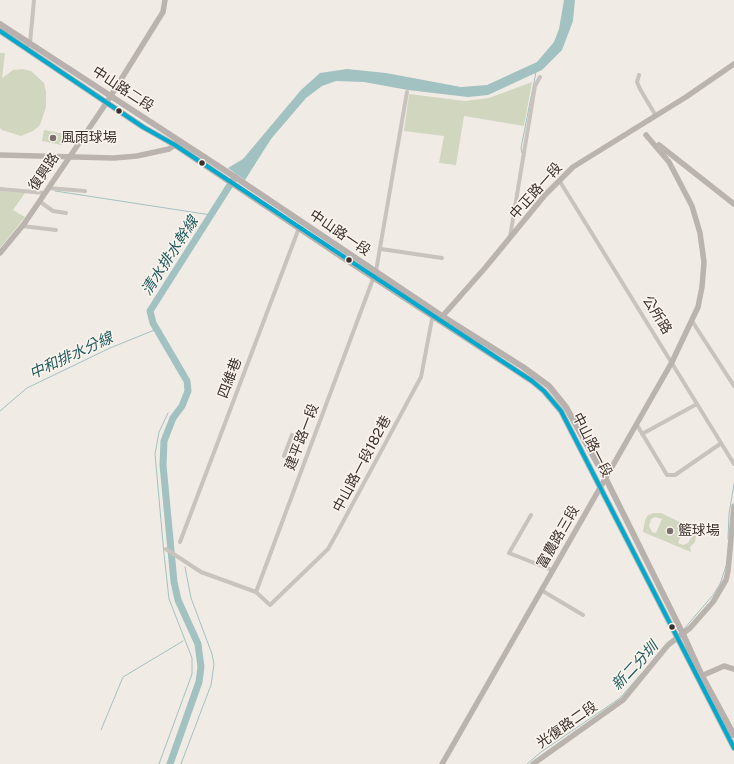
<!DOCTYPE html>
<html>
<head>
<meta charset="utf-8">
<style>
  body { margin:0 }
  canvas { display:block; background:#f0ebe5 }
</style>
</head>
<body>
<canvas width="734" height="764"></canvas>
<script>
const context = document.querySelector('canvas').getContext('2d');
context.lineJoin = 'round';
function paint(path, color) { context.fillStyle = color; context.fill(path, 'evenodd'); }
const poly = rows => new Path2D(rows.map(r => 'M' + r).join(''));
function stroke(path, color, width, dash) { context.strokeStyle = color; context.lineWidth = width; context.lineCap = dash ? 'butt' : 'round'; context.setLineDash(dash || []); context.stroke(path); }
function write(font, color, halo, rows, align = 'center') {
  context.font = font + ' "Public Sans","Noto Sans TC",sans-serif'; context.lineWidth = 3; context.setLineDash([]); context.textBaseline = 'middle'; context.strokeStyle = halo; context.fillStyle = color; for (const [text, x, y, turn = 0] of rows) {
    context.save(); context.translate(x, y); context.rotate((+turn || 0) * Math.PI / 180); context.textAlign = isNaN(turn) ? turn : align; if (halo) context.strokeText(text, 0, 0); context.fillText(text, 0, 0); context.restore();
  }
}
const green = poly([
  [0,53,5,53,2,78,13,70,22,69,31,71,44,83,46,92,46,107,40,125,33,131,21,136,2,130,0,128],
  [532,82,524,126,464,116,456,165,439,163,444,136,404,131,409,94,465,101,489,98],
  [44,130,65,134,62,145,42,141],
  [0,191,25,193,13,210,25,217,0,248],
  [654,513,661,513,692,528,696,536,695,542,690,547,691,552,643,532,645,520,648,515],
  [655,517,662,519,656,533,652,532,649,526,651,519],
  [684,529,690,533,691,538,688,543,683,545,678,543]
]);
const water = poly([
  [564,0,575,0,573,21,562,50,542,70,488,95,468,97,408,90,364,82,336,81,322,86,306,98,271,139,245,180,228,168,243,159,301,90,320,73,347,69,386,73,461,87,487,85,537,62,554,42,559,29]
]);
const stream = poly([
  [522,153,521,148,536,72],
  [55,191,211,215],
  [0,411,27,388,110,348,157,329],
  [728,539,729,514,734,484],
  [684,629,713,595,720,584,726,566],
  [101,730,123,677,183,641],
  [159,764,192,674,192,658,169,599,164,554,155,454,159,432,168,413],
  [181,764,211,685,214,664,212,654,191,598,185,567],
  [527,764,541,752,620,698,642,673]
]);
const river = poly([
  [170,764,199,682,201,667,198,644,178,600,174,582,163,465,164,441,173,418,182,406,188,391,187,381,153,323,150,311,235,177]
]);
const street = poly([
  [26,47,30,43,34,0],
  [639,75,637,82,640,89,656,116],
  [407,92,376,271,256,592,270,605,328,549,337,533,421,377,433,314],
  [559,180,734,464],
  [48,188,85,191],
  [0,189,45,193],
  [39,201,53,211,66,213],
  [22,226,56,230],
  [510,237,535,86,540,77],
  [381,249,442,258],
  [692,321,734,386],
  [637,425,667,475,675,475,720,444],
  [642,434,697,404],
  [284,456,292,435],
  [531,515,509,553,552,570],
  [180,542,299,228],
  [166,549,201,572,256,592],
  [541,590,583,615]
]);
const secondary = poly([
  [659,145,734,204],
  [0,155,114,158,137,156,169,149,177,143],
  [0,253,24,224,107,102,163,12,165,0],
  [440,319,485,268,545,195,573,167,686,97,734,64],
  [699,677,724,666,734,669],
  [442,764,672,362,698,307,702,287,704,262,700,233,692,206,669,162,646,135],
  [533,764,623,700,668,645,690,628,713,602,726,580,728,571,734,506]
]);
const primary = poly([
  [0,24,232,175,442,316,523,367,549,386,566,407,606,479,683,634,702,676,734,735],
  [0,31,143,127,175,145,342,257,532,381,544,391,561,411,734,748]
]);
const bus1 = poly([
  [0,31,143,127,175,145,532,381,544,391,561,411,734,748]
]);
const markers = [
  [119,111,3.5,"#3b302b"],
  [53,138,4,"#7a716c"],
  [202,163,3.5,"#3b302b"],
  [349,260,3.5,"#3b302b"],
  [670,531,4,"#7a716c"],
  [672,627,3.5,"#3b302b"]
];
const streetNames = [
  ["中山路二段",123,89,33],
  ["復興路",44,172,-56],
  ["中正路一段",536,191,-48],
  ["中山路一段",340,233,34],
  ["公所路",657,315,58],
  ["四維巷",230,378,-69],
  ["建平路一段",302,437,-69],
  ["中山路一段",592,445,63],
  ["中山路一段182巷",362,464,-62],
  ["富農路三段",558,537,-60],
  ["光復路二段",567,725,-35]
];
const poiNames = [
  ["風雨球場",61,138],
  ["籃球場",678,531]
];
const waterNames = [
  ["清水排水幹線",170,256,-57],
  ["中和排水分線",71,356,-25],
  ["新二分圳",635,666,-47]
];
paint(green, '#d1d6bf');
paint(water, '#a1c2c1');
stroke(stream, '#a1c2c1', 1);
stroke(river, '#a1c2c1', 7);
stroke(street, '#c9c3be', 4);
stroke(secondary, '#bab3ae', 5.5);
stroke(primary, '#b8b1ad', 6);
stroke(bus1, '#00a9ce', 4);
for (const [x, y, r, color] of markers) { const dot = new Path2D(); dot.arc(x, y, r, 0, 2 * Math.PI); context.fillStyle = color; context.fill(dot); stroke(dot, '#fbf5ee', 1.5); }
write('14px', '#3b302b', '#fbf5ee', streetNames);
write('14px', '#3b302b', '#fbf5ee', poiNames, 'left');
write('italic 15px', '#1f5a5e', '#fbf5ee', waterNames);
</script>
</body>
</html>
